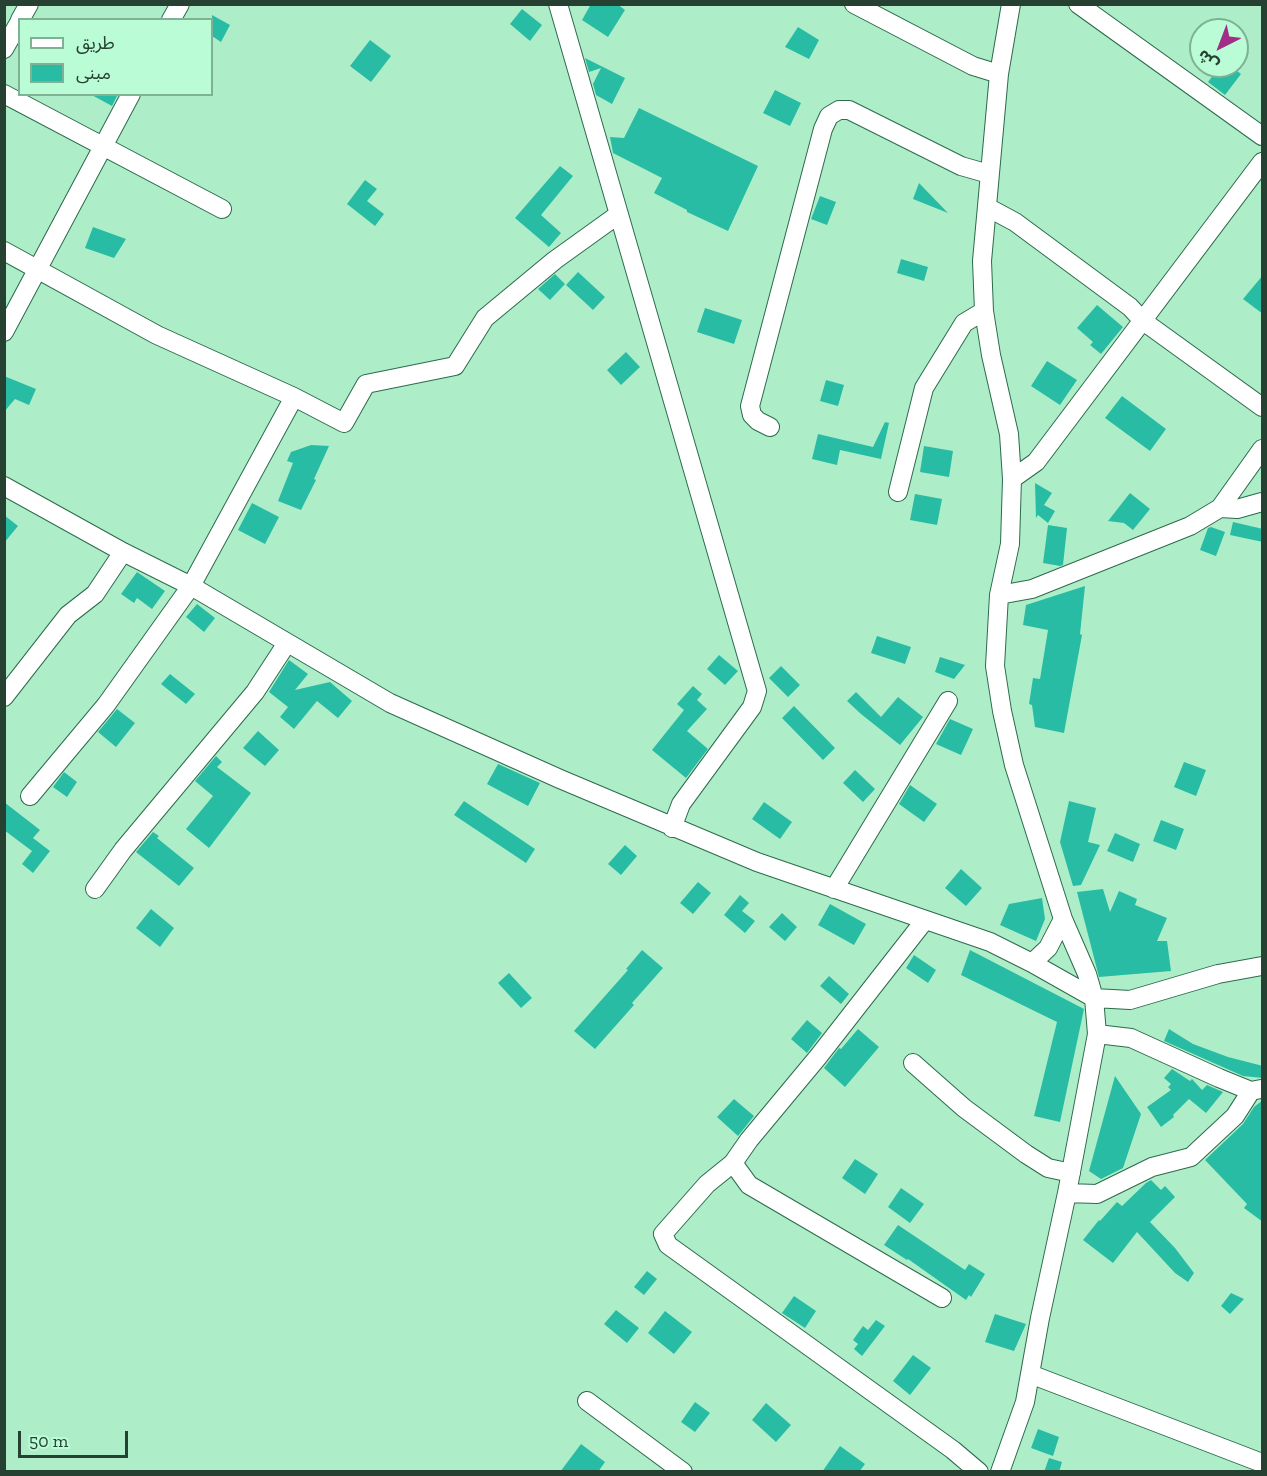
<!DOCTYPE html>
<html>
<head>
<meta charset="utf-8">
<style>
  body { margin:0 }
  #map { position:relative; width:1267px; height:1476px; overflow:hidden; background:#adeec9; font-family:"Zilla Slab","Noto Sans Arabic",serif }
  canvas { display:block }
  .frame { position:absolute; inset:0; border:6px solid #264132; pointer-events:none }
  .legend { position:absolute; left:18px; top:18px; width:195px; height:78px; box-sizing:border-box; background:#bafcd6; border:2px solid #7fb194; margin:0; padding:8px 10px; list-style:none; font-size:18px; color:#264132 }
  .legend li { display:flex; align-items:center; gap:12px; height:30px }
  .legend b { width:30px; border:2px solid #7fb194 }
  .north { position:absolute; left:1189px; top:18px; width:60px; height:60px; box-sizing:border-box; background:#bafcd6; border:2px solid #7fb194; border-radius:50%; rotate:222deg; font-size:16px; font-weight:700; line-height:24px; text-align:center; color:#264132 }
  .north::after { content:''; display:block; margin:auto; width:21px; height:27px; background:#a22d87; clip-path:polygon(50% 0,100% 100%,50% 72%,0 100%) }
  .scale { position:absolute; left:18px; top:1431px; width:110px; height:27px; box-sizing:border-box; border:3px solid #264132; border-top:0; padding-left:8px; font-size:18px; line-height:21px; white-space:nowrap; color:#264132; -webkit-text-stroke:4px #bafcd6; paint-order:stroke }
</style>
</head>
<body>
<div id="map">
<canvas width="1267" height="1476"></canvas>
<div class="frame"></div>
<ul class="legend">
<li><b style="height:8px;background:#fff"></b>طريق</li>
<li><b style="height:16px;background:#28bca5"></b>مبنى</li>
</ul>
<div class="north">ش</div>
<div class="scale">50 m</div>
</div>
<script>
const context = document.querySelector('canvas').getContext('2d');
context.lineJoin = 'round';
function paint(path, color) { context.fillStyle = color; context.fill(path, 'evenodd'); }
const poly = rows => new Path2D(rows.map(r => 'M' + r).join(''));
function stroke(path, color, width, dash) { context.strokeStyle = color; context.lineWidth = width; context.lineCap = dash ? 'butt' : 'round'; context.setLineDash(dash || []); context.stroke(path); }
const building = poly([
  [591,4,617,4,625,10,608,37,582,20],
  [522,9,542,25,530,41,510,24],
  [212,15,230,25,221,42,212,36],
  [798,27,819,40,809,59,785,47],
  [370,40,391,56,371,82,350,66],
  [585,58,625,78,612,104,596,95,593,84,601,68,589,72],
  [1220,66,1231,66,1241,74,1225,95,1208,82],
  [775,90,801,103,790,126,763,113],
  [90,94,118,94,112,106],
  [639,108,758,166,728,231,687,212,687,210,654,193,662,178,613,153,610,137,624,138],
  [560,166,573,176,541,215,561,233,549,247,515,218],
  [365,180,377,189,367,201,384,214,375,226,347,204],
  [919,183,948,213,913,199],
  [820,196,836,202,827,225,811,219],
  [93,227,126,239,114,258,85,248],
  [901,259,928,267,924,281,897,273],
  [578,272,605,297,593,310,566,285],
  [555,274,565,284,550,300,538,289],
  [1263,275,1263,314,1243,299],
  [1097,305,1123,327,1101,354,1090,345,1093,342,1077,328],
  [705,308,742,320,734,344,697,332],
  [626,352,640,367,621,385,607,370],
  [1047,361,1077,380,1060,405,1031,386],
  [4,376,36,389,29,405,15,399,4,412],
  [826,380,844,385,838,406,820,401],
  [1122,396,1166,429,1150,451,1105,418],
  [885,422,889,423,881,459,840,450,837,465,812,459,818,434,873,447],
  [311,445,329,446,314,479,316,480,301,510,278,501,293,463,287,461,291,452],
  [924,446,953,451,949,477,920,472],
  [1035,483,1052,493,1044,505,1055,511,1048,523,1038,515,1036,518],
  [1130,493,1150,509,1133,530,1124,523,1108,521],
  [915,494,942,499,937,525,910,520],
  [252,503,279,517,265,544,238,530],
  [4,515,18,526,4,543],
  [1233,522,1263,529,1263,542,1230,535],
  [1048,525,1067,528,1063,565,1060,566,1043,563],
  [1211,527,1225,532,1216,556,1200,550,1208,528],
  [137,572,165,591,152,609,137,598,134,603,121,594],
  [1085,586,1080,634,1082,635,1064,733,1035,727,1032,705,1029,704,1033,678,1040,679,1048,630,1023,625,1026,605],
  [197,604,215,618,204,632,186,617],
  [877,636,911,647,905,664,871,653],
  [719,655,738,671,725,685,707,669],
  [940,657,965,665,954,679,935,672],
  [289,660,308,674,295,690,330,682,352,701,338,718,317,701,294,729,280,717,288,707,269,692],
  [781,666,800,685,788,697,769,678],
  [170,674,195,694,186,704,161,684],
  [693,686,702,694,697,700,707,709,687,731,708,749,686,778,652,750,684,710,677,704],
  [856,692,881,717,898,697,923,717,900,745,861,714,847,701],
  [794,706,835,748,823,760,782,718],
  [117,709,135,723,116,747,98,732],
  [950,719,973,729,961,755,936,744],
  [258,731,279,750,265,766,243,748],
  [216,756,222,762,217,767,251,793,209,848,186,829,213,796,195,781],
  [1184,762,1206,770,1196,796,1174,787],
  [498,764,540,783,528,806,487,784],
  [855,770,875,789,863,802,843,783],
  [64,772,77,782,67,797,53,787],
  [910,785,937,804,924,822,899,804],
  [464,801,535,849,526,863,454,815],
  [1069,801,1096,808,1088,842,1100,845,1081,885,1073,886,1060,842],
  [4,802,40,830,33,838,50,851,33,873,22,864,32,851,4,830],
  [764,802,792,822,780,839,752,819],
  [1161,820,1184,829,1176,850,1153,841],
  [153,832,159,836,157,838,194,868,179,886,136,852],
  [1115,833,1140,844,1133,862,1107,851],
  [625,845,637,856,621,875,608,864],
  [961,869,982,888,966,906,945,888],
  [698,882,711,893,693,914,680,903],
  [1103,889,1110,912,1119,891,1137,899,1135,905,1167,918,1157,941,1167,941,1171,971,1099,977,1077,892],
  [740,895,749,903,742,911,755,921,745,933,724,915],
  [1042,898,1045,919,1036,941,1000,925,1009,904],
  [830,904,866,924,854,945,818,925],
  [151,909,174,928,160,947,136,928],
  [782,913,797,927,785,941,769,927],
  [642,950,663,968,632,1003,634,1005,595,1049,574,1031,628,970,626,969],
  [970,950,1084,1009,1060,1122,1034,1116,1057,1022,961,975],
  [914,955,936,970,928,983,906,968],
  [509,973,532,998,521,1008,498,983],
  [829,976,849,994,841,1004,820,986],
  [807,1020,822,1033,807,1053,791,1039],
  [858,1029,879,1047,845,1087,824,1068,839,1048,841,1049],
  [1169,1029,1193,1044,1228,1057,1263,1066,1263,1078,1243,1076,1164,1041],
  [1172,1069,1190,1081,1192,1079,1202,1090,1207,1085,1223,1092,1206,1113,1189,1099,1173,1115,1174,1117,1161,1127,1147,1107,1171,1090,1168,1087,1171,1084,1164,1078],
  [1115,1076,1141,1114,1123,1168,1101,1179,1089,1171],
  [734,1099,754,1116,738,1136,717,1117],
  [1263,1100,1263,1222,1244,1208,1247,1204,1205,1160,1243,1124,1254,1107],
  [855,1159,878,1174,865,1194,842,1178],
  [1151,1180,1161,1190,1165,1186,1175,1197,1150,1222,1175,1248,1194,1273,1188,1282,1175,1273,1137,1232,1113,1263,1083,1240,1099,1220,1100,1221,1117,1202,1122,1206,1146,1183],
  [901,1188,924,1204,910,1223,888,1207],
  [898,1225,965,1270,969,1264,985,1274,971,1297,969,1295,966,1300,908,1259,907,1260,884,1245],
  [647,1271,657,1279,644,1295,634,1287],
  [1231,1293,1244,1299,1230,1314,1221,1306],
  [794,1296,816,1311,805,1328,782,1313],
  [616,1310,639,1328,627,1343,604,1324],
  [665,1311,692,1332,674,1354,648,1333],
  [995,1314,1026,1324,1014,1351,985,1342],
  [876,1320,885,1326,862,1356,854,1349,858,1344,853,1340,863,1326,868,1330],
  [913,1355,931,1368,910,1395,893,1381],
  [695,1402,710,1413,695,1432,681,1422],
  [766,1403,791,1425,776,1442,752,1420],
  [1038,1429,1059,1437,1053,1456,1031,1448],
  [581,1444,605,1462,598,1472,560,1472],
  [840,1446,865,1464,859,1472,822,1472],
  [1049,1458,1062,1462,1059,1472,1044,1472]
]);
const minor = poly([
  [558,4,757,691,752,707,681,804,672,828],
  [854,4,973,66,999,74],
  [1078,4,1262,136],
  [20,20,29,4],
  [171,20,180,4],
  [4,49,20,21],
  [4,94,222,209],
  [987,207,1015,222,1130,307,1143,321,1262,407],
  [4,251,157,335,294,397,191,586,106,705,30,796],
  [4,332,131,94],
  [294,397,344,423,366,384,455,366,485,318,555,260,619,214],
  [770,427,758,421,752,415,750,406,823,129,829,116,839,110,849,110,961,166,989,174],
  [1012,479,1036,462,1262,162],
  [4,486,123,552,191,586,390,703,560,779,757,862,990,942,1032,963,1094,998,1130,1000,1218,974,1262,966],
  [898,492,924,388,964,323,984,311],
  [1220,508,1237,509,1262,502],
  [999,595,1032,589,1190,526,1220,508,1262,449],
  [4,697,68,615,95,594,123,552],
  [95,889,123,850,255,692,287,643],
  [834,889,948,701],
  [925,920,818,1057,749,1140,733,1163,707,1184,663,1234,668,1245,953,1450,979,1472],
  [1032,963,1048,948,1063,919],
  [1097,1034,1131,1038,1219,1078,1251,1091,1261,1089],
  [913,1063,964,1108,1026,1154,1048,1168,1071,1173],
  [733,1163,749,1185,942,1298],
  [1067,1193,1097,1194,1152,1167,1191,1157,1235,1116,1251,1091],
  [1030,1374,1262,1463],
  [587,1401,683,1472],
  [1000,1472,1025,1402,1040,1318,1067,1193,1097,1034,1094,998,1087,974,1063,919,1014,765,1002,711,995,666,999,595,1010,544,1012,479,1009,434,991,355,984,311,982,261,999,74,1011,4]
]);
paint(building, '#28bca5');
stroke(minor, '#2c6b4b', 20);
stroke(minor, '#fff', 18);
</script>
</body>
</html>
